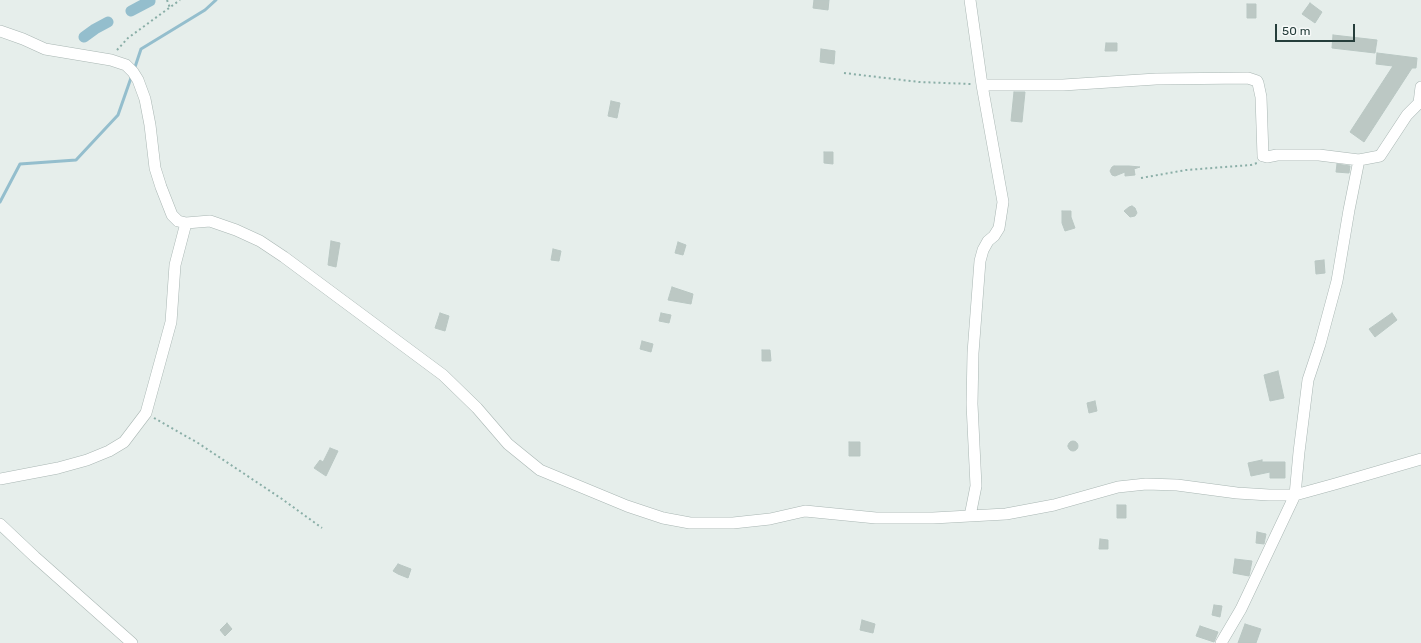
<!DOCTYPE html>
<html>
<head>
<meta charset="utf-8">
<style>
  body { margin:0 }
  #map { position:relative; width:1421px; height:643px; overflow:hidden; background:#e6eeeb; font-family:Rubik,sans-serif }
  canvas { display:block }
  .scale { position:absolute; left:1275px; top:24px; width:80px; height:18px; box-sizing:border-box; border:2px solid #263e3b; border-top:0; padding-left:5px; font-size:12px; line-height:14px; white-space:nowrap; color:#263e3b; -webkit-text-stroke:3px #f7faf9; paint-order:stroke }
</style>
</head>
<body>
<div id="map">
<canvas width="1421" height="643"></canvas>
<div class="scale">50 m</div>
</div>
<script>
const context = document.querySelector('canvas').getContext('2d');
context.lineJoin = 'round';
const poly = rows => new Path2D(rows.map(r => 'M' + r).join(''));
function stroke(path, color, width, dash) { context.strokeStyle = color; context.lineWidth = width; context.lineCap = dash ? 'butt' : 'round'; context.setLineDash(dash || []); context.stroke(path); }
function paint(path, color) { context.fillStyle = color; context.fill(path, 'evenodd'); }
const stream = poly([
  [134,70,141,49,205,10,216,0],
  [0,202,20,164,76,160,118,115,132,75]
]);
const canal = poly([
  [131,11,150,1],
  [84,37,95,29,108,22]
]);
const building = poly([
  [814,0,829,0,828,10,813,8,814,0],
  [1310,3,1322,12,1315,23,1302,14,1310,3],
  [1247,4,1256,4,1256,18,1247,18,1247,4],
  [1333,35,1377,40,1375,53,1332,48,1333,35],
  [1106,43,1117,43,1117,51,1105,51,1106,43],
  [821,49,835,51,834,64,820,62,821,49],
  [1377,53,1417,58,1416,68,1412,68,1364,142,1350,132,1393,66,1376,64,1377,53],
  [1014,92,1025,92,1022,122,1011,121,1014,92],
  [611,101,620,103,617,118,608,116,611,101],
  [824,152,833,152,833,164,824,163,824,152],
  [1337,164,1350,166,1349,173,1336,172,1337,164],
  [1114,166,1129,166,1140,167,1134,169,1135,175,1125,176,1125,172,1115,176,1112,175,1110,171,1112,167,1114,166],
  [1132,206,1135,208,1137,213,1135,216,1130,217,1124,211,1129,207,1132,206],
  [1062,211,1071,211,1071,217,1075,228,1065,231,1062,223,1062,211],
  [331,241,340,243,336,267,328,265,331,241],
  [678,242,686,245,683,255,675,253,678,242],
  [553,249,561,251,559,261,551,260,553,249],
  [1324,260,1325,273,1316,274,1315,261,1324,260],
  [672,287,693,294,691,304,668,300,672,287],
  [440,313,449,316,445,331,435,328,440,313],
  [661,313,671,315,669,323,659,321,661,313],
  [1392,313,1397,320,1375,337,1369,329,1392,313],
  [642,341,653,344,651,352,640,349,642,341],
  [762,350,770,350,771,361,762,361,762,350],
  [1278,371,1284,398,1270,401,1264,375,1278,371],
  [1095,401,1097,411,1089,413,1087,403,1095,401],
  '1068 446a5 5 0 1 1 10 0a5 5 0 1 1-10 0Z',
  [849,442,860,442,860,456,849,456,849,442],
  [330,448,338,451,326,476,314,468,320,460,323,462,330,448],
  [1262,460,1262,462,1285,462,1285,478,1270,478,1270,472,1251,476,1248,463,1262,460],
  [1117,505,1126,505,1126,518,1117,518,1117,505],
  [1257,532,1266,534,1264,544,1256,543,1257,532],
  [1100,539,1108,540,1108,549,1099,549,1100,539],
  [1235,559,1252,561,1249,576,1233,573,1235,559],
  [398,564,411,569,408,578,398,574,393,571,398,564],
  [1214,605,1222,606,1220,617,1212,615,1214,605],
  [862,620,875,624,873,633,860,630,862,620],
  [227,623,232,629,225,636,220,630,227,623],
  [1245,624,1261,629,1256,643,1238,643,1245,624],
  [1200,626,1218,632,1214,642,1196,636,1200,626]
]);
const path = poly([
  [167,0,170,8],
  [117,50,128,38,180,0],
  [844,73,919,82,971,84],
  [1141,178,1186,170,1251,165,1257,163],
  [154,418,198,443,282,499,322,528]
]);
const street = poly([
  [0,31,23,39,45,49,111,60,126,65,133,72,138,80,145,99,150,125,155,168,161,187,172,215,178,221,186,223,210,221,236,230,260,241,284,257,443,375,477,408,508,444,540,470,627,506,663,518,690,523,733,523,770,519,805,511,876,518,933,518,1006,514,1054,505,1118,487,1146,484,1177,485,1237,493,1269,495,1295,495,1335,484,1421,459],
  [982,85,1063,85,1156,79,1248,78,1257,81,1258,83,1261,97,1263,156,1267,157,1277,155,1319,155,1359,160],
  [1419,103,1421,87],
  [0,479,58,468,87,460,109,451,124,442,146,413,171,322,175,265,186,223],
  [970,516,976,486,972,404,973,353,980,261,983,250,988,241,994,236,999,228,1003,202,982,85,970,0],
  [0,524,35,557,132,643],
  [1221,643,1241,609,1295,495,1299,452,1308,380,1320,344,1337,281,1349,210,1359,160,1380,156,1407,115,1419,103,1421,103]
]);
stroke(stream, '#94becd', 3);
stroke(canal, '#94becd', 11);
paint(building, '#bcc8c4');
stroke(building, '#b9c7c3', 1);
stroke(street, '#a9b6b3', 12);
stroke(path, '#8aaea7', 2, [2, 3]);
stroke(street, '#fff', 11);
</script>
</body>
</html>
